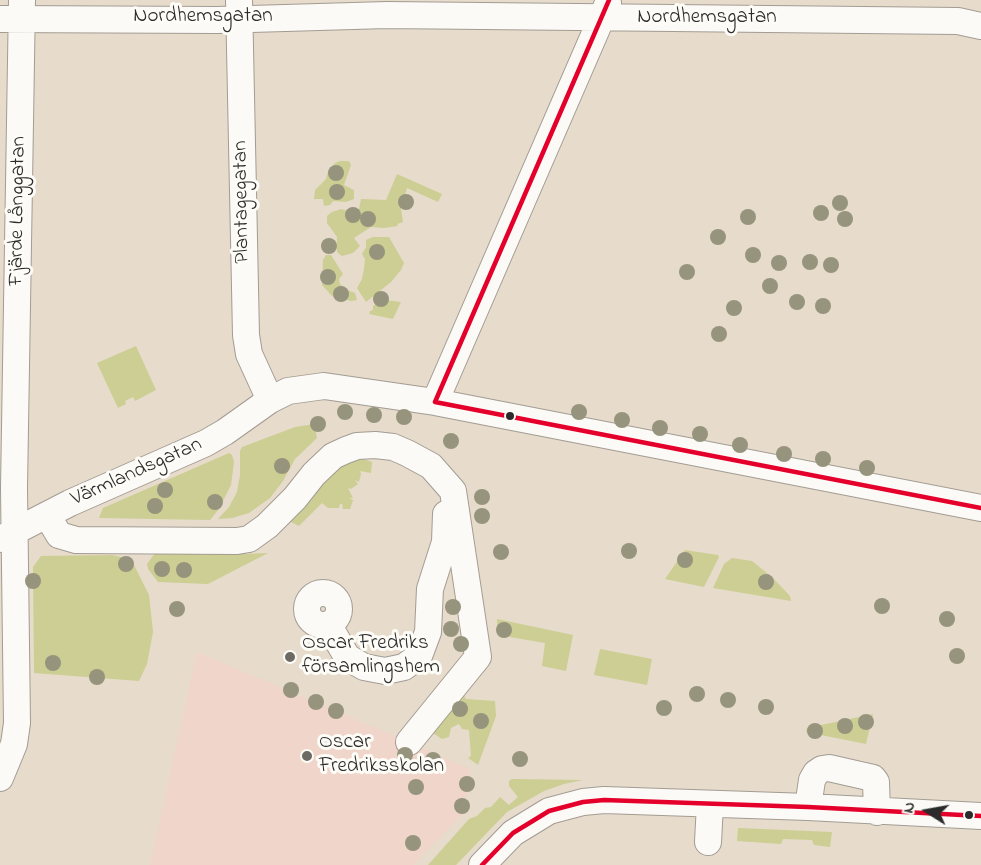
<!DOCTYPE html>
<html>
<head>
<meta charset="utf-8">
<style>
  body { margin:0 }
  #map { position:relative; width:981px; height:865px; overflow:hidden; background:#e7dbcb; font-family:"Indie Flower",sans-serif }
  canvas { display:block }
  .north { position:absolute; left:897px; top:781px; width:60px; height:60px; -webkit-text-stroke:4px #fdfcf7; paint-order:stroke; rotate:281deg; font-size:16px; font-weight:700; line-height:24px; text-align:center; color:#2b2b2b }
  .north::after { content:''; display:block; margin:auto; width:21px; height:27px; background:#2b2b2b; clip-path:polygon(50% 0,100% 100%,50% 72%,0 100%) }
</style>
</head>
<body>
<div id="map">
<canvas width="981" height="865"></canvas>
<div class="north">N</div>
</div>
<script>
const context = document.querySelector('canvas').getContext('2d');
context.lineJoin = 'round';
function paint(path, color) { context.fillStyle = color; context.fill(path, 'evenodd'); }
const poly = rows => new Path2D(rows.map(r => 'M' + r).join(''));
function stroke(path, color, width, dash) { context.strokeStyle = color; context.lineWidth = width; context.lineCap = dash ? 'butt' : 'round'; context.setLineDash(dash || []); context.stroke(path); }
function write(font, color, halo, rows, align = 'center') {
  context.font = font + ' "Indie Flower",sans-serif'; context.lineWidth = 6; context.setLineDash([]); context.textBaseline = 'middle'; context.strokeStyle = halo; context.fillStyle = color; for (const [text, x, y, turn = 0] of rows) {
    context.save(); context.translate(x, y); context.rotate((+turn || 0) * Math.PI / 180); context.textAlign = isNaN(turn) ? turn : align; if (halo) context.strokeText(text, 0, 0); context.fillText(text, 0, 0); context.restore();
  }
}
const built = poly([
  [197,652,412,743,470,770,464,813,413,865,150,865]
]);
const green = poly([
  [340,161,349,161,351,165,344,185,354,190,354,199,346,202,333,201,330,205,324,206,323,199,314,199,315,190,326,179,328,172,335,163],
  [397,174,442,194,438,202,407,188,401,209,403,222,397,224,398,226,384,228,371,227,354,238,360,246,353,253,342,256,337,252,337,237,327,223,327,216,332,212,341,209,349,211,359,209,361,199,386,200],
  [373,237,389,237,404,263,401,270,391,282,366,302,357,288,362,279,364,269,365,259,362,254,366,247,366,240],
  [326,255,331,255,343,274,339,279,340,284,347,290,355,293,357,300,351,301,332,296,322,285,323,260],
  [385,300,401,302,393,319,369,314,370,311,373,310,373,306],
  [136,346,156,390,135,401,133,397,125,401,126,404,118,408,97,363],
  [314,424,317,438,295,459,283,481,270,498,249,513,232,518,218,519,229,507,237,492,240,475,240,451,242,447,295,427],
  [229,453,232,455,234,462,231,485,219,509,210,520,99,518,103,508],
  [360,458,372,462,371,473,360,471,361,474,359,482,355,480,358,484,351,489,348,488,353,498,349,498,353,500,350,509,343,509,342,504,340,504,339,508,328,508,322,503,299,526,289,521,337,466],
  [685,550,718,555,719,557,704,587,665,579],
  [155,553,244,554,268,553,208,584,158,582,148,569,147,564],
  [112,555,131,559,149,595,153,632,147,664,139,681,34,673,33,567,41,556],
  [732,558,752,561,773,578,790,596,791,601,713,588,724,564],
  [497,619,573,635,566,671,542,666,545,643,498,635],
  [600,649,652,659,647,685,594,675],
  [463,694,466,699,495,701,496,716,478,765,468,758,471,756,469,730,462,729,459,724,451,728,449,737,442,739,430,731],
  [873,714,866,744,806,732,807,728],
  [512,779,583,780,564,784,544,791,507,812,456,865,428,865,469,819,477,816,485,808,491,807,500,797,509,805,518,797,509,786,509,781],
  [738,828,832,832,830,847,814,845,812,840,783,839,781,844,737,841]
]);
const minor = poly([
  [239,0,246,335,249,354,270,400],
  [0,19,217,20,387,15,958,21,981,26],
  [435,402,608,3],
  [47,515,59,535,76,540,237,541,249,539,267,526,295,498,314,474,333,456,346,450,357,446,375,445,393,447,407,453,431,466,453,491,478,657,409,742],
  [0,539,70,503,206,443,225,432,270,400,288,391,324,386,435,402,981,508],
  '307 609a16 16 0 1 1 32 0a16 16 0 1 1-32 0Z',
  [328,624,347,657,364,667,385,671,404,667,419,656,428,632,430,589,445,542,446,514],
  [0,778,14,744,17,723,14,488,22,0],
  [808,807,812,780,816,773,822,769,829,768,873,778,876,782,877,812],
  [708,842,710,804],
  [482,865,513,833,549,811,583,802,604,800,808,807,981,816]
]);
const bus1 = poly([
  [609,0,435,402,981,508],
  [482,865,513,833,549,811,583,802,604,800,808,807,981,816]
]);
const trees = [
  [336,173],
  [337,192],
  [406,202],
  [840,203],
  [821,213],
  [353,215],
  [748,217],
  [368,219],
  [845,219],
  [718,237],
  [329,246],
  [377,252],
  [753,255],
  [810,262],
  [779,263],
  [831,265],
  [687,272],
  [328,277],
  [770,286],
  [341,294],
  [381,299],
  [797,302],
  [823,306],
  [734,308],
  [719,334],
  [345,412],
  [579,412],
  [374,415],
  [404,417],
  [622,420],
  [318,424],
  [660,428],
  [700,434],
  [451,441],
  [740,445],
  [784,454],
  [823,459],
  [282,466],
  [867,468],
  [165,490],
  [482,497],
  [215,502],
  [155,506],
  [482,516],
  [629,551],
  [501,552],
  [685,560],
  [126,564],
  [162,569],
  [184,570],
  [33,581],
  [766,582],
  [882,606],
  [453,607],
  [177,609],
  [947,619],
  [451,629],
  [504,630],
  [461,644],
  [957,656],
  [53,663],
  [97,677],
  [291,690],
  [697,694],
  [728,700],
  [316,702],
  [766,707],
  [664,708],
  [460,709],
  [336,711],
  [481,721],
  [866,722],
  [845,726],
  [815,731],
  [405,755],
  [520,759],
  [433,760],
  [467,784],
  [416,787],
  [462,806],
  [413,843]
];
const markers = [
  [510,416,5,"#2b2b2b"],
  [290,657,6,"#6d6963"],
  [307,756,6,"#6d6963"],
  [969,815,5,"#2b2b2b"]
];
const streetNames = [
  ["Nordhemsgatan",203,18],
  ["Nordhemsgatan",707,19],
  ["Plantagegatan",243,202,-91],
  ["Fjärde Långgatan",19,211,-89],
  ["Värmlandsgatan",137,473,-24]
];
const poiNames = [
  ["Oscar Fredriks",302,645],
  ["församlingshem",302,669],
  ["Oscar",319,744],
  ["Fredriksskolan",319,768]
];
paint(built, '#f0d5ca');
paint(green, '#ccce93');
stroke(minor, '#a39c93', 28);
stroke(minor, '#fbfaf7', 26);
stroke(bus1, '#e4002b', 4.5);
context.fillStyle = '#96947c';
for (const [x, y] of trees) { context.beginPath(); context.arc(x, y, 8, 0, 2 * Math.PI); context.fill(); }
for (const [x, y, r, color] of markers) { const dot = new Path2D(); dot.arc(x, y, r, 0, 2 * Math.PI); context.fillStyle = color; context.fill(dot); stroke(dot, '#fdfcf7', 2); }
write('21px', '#2b2b2b', '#fdfcf7', streetNames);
write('21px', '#2b2b2b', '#fdfcf7', poiNames, 'left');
</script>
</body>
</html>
